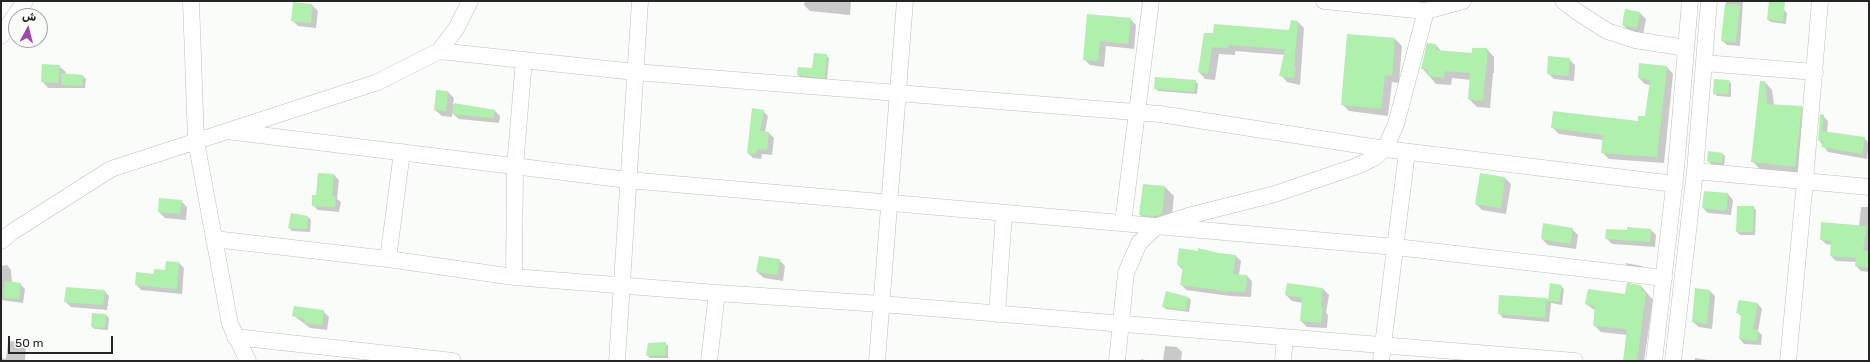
<!DOCTYPE html>
<html>
<head>
<meta charset="utf-8">
<style>
  body { margin:0 }
  #map { position:relative; width:1870px; height:362px; overflow:hidden; background:#fafcfa; font-family:Rubik,"Noto Naskh Arabic",sans-serif }
  canvas { display:block }
  .frame { position:absolute; inset:0; border:2px solid #232423; pointer-events:none }
  .north { position:absolute; left:8px; top:8px; width:40px; height:40px; box-sizing:border-box; background:#fafcfa; border:1px solid #a4a6a4; border-radius:50%; rotate:7deg; font-size:11px; font-weight:700; line-height:16px; text-align:center; color:#232423 }
  .north::after { content:''; display:block; margin:auto; width:14px; height:18px; background:#a244ac; clip-path:polygon(50% 0,100% 100%,50% 72%,0 100%) }
  .scale { position:absolute; left:8px; top:336px; width:105px; height:18px; box-sizing:border-box; border:2px solid #232423; border-top:0; padding-left:5px; font-size:12px; line-height:14px; white-space:nowrap; color:#232423; -webkit-text-stroke:3px #fafcfa; paint-order:stroke }
</style>
</head>
<body>
<div id="map">
<canvas width="1870" height="362"></canvas>
<div class="frame"></div>
<div class="north">ش</div>
<div class="scale">50 m</div>
</div>
<script>
const context = document.querySelector('canvas').getContext('2d');
context.lineJoin = 'round';
function paint(path, color) { context.fillStyle = color; context.fill(path, 'evenodd'); }
const poly = rows => new Path2D(rows.map(r => 'M' + r).join(''));
function stroke(path, color, width, dash) { context.strokeStyle = color; context.lineWidth = width; context.lineCap = dash ? 'butt' : 'round'; context.setLineDash(dash || []); context.stroke(path); }
const shadow = poly([
  [805,1,851,1,850,15,810,11,804,5],
  [1726,1,1743,1,1740,46,1727,45,1722,40],
  [294,4,312,5,318,11,316,28,298,26,292,20],
  [1769,9,1784,10,1787,13,1786,24,1771,22,1768,20],
  [1640,13,1646,19,1643,34,1629,31,1623,25],
  [1088,15,1130,19,1136,25,1134,49,1106,46,1104,67,1090,65,1084,59],
  [1298,22,1304,28,1300,85,1287,82,1281,75,1285,55,1235,51,1235,55,1219,54,1215,80,1205,79,1199,72,1204,34,1290,31],
  [1395,39,1402,46,1399,83,1392,82,1388,116,1349,111,1342,104],
  [1436,45,1442,52,1473,54,1487,49,1494,57,1494,73,1493,73,1490,108,1477,107,1469,99,1471,80,1452,78,1451,85,1436,84,1422,68],
  [826,55,829,58,827,80,801,78,798,75,813,70],
  [1569,59,1575,65,1574,81,1554,79,1548,73],
  [59,66,66,72,65,75,83,76,86,79,85,88,48,88,42,81],
  [1667,67,1673,74,1664,163,1609,159,1602,152,1603,140,1559,134,1552,127,1638,122,1646,118,1650,85,1645,84,1639,78],
  [1195,81,1198,84,1197,94,1158,91,1155,88],
  [1729,81,1731,84,1731,97,1717,96,1714,93],
  [1765,82,1772,90,1774,105,1801,107,1809,115,1802,174,1760,169,1752,161],
  [448,92,454,98,453,104,494,110,500,116,499,123,459,119,452,113,452,117,442,116,435,110],
  [763,111,768,116,765,132,769,133,774,138,772,155,762,154,761,159,753,158,748,153],
  [1823,116,1828,121,1827,133,1864,138,1869,143,1867,159,1828,152,1819,140],
  [1723,154,1725,156,1724,166,1711,164,1708,161],
  [319,174,334,175,339,180,337,199,341,202,339,212,318,210,313,205,317,196],
  [1505,178,1511,184,1506,214,1482,210,1476,204],
  [1165,187,1174,196,1171,223,1149,224,1140,215],
  [1705,192,1728,194,1733,200,1731,215,1708,213,1703,208],
  [181,201,187,207,186,220,165,218,159,212],
  [1753,207,1756,210,1755,235,1740,235,1737,232],
  [1861,207,1869,207,1869,272,1861,271,1856,266,1857,262,1836,261,1831,256,1831,245,1826,244,1821,239,1859,227],
  [308,217,311,220,310,232,292,231,289,228],
  [1572,229,1578,235,1576,249,1548,245,1542,239],
  [1651,230,1656,235,1655,247,1612,244,1606,238],
  [1199,252,1236,256,1241,261,1239,275,1247,276,1252,281,1251,297,1230,296,1186,290,1181,284,1183,270,1178,265],
  [779,260,785,266,783,281,764,278,757,272],
  [167,262,179,263,184,268,182,294,141,290,136,284,166,271],
  [1625,263,1642,266,1645,268,1628,266],
  [7,265,11,270,12,283,20,284,25,289,23,303,1,300,1,266],
  [1287,284,1323,289,1329,295,1326,313,1328,315,1327,328,1307,327,1301,321,1303,303,1292,301,1286,295],
  [1561,286,1564,289,1562,305,1551,303,1549,322,1503,318,1499,313,1547,299,1549,301],
  [1641,286,1653,300,1644,361,1624,361,1627,335,1601,332,1594,325,1596,311,1586,304,1626,295],
  [104,291,109,296,107,310,71,307,65,301],
  [1710,291,1715,296,1712,329,1699,327,1693,322],
  [1188,297,1191,300,1189,312,1166,309,1163,306],
  [1739,301,1758,304,1762,309,1758,331,1762,335,1761,345,1744,344,1740,339,1742,317,1737,312],
  [323,311,329,317,327,330,310,328,293,315],
  [106,315,109,318,108,330,95,329,92,327],
  [8,341,21,342,26,347,25,361,1,361,1,358,6,359],
  [665,343,668,346,668,358,650,358,647,355],
  [1165,346,1177,347,1182,352,1181,361,1163,361],
  [1695,358,1715,361,1695,361],
  [1141,359,1151,361,1141,361]
]);
const building = poly([
  [1769,1,1785,1,1783,21,1767,20],
  [293,2,312,4,311,23,291,21],
  [1725,4,1740,5,1736,42,1721,41],
  [1625,9,1640,12,1637,28,1622,25],
  [1087,14,1131,18,1128,44,1100,41,1098,61,1083,60],
  [1291,20,1298,21,1294,67,1296,67,1294,78,1279,76,1285,49,1229,45,1228,48,1212,47,1208,74,1198,72,1204,33,1213,33,1214,24,1289,30],
  [1347,34,1395,38,1392,76,1385,75,1381,109,1341,105],
  [1427,43,1436,44,1436,50,1472,53,1472,48,1487,48,1487,65,1486,65,1483,101,1468,99,1470,73,1445,71,1444,78,1428,76,1428,69,1421,69],
  [814,53,827,54,825,78,797,75,798,67,812,68],
  [1548,56,1570,58,1568,76,1547,74],
  [1639,63,1667,66,1657,157,1601,153,1603,135,1551,128,1553,111,1638,121,1638,116,1645,116,1650,80,1638,78],
  [42,64,60,65,58,83,41,82],
  [61,73,83,75,82,86,61,85],
  [1155,77,1196,80,1194,92,1154,89],
  [1714,79,1729,80,1728,94,1713,94],
  [1760,81,1765,81,1767,104,1802,106,1795,167,1751,162],
  [436,90,448,91,446,111,434,110],
  [454,103,495,110,494,118,452,114],
  [752,108,764,110,760,131,769,132,767,150,757,149,756,154,747,153],
  [1820,114,1824,115,1822,131,1865,137,1862,154,1821,147,1824,141,1818,141],
  [1708,151,1723,153,1722,163,1707,161],
  [318,173,334,174,332,196,336,197,335,207,312,206,312,195,316,195],
  [1480,173,1505,177,1501,208,1475,204],
  [1143,184,1165,186,1162,214,1156,216,1139,215],
  [1704,191,1728,193,1726,211,1702,208],
  [159,198,182,200,180,214,158,212],
  [1737,206,1754,206,1753,232,1736,232],
  [291,213,308,216,307,229,288,228],
  [1821,222,1867,226,1863,251,1869,251,1869,268,1855,266,1856,258,1830,256,1831,241,1820,240],
  [1543,223,1573,228,1570,244,1541,239],
  [1627,227,1651,229,1650,242,1605,239,1606,229,1627,230],
  [1179,248,1198,251,1198,248,1219,253,1236,255,1233,274,1247,275,1246,292,1224,291,1180,285,1183,266,1177,265],
  [759,256,780,259,777,275,756,272],
  [166,261,179,262,177,289,135,285,136,272,154,274,154,269,165,270],
  [5,281,21,283,19,299,3,298],
  [1287,283,1323,288,1321,307,1323,308,1321,323,1300,321,1302,298,1285,295],
  [1550,283,1562,285,1559,302,1548,301],
  [1627,283,1641,285,1641,291,1646,292,1637,361,1623,361,1627,329,1593,326,1595,306,1585,304,1588,289,1625,294],
  [66,287,105,290,103,305,64,302],
  [1695,288,1710,290,1707,324,1692,322],
  [1166,291,1188,297,1186,310,1162,307],
  [1499,295,1547,298,1545,318,1498,314],
  [1739,300,1758,303,1753,329,1758,330,1757,341,1739,339,1741,314,1736,313],
  [294,306,324,310,322,325,304,323,305,319,292,316],
  [92,313,106,314,105,328,91,327],
  [666,342,666,355,646,356,648,343]
]);
const street = poly([
  [191,1,196,141,230,324,248,361],
  [1324,1,1426,11,1463,1],
  [1563,1,1576,11,1607,31,1635,40,1686,48],
  [1,36,25,1],
  [439,51,635,72,1160,114,1385,149,1675,184],
  [1704,63,1815,72],
  [227,131,628,180,1396,247,1664,278],
  [1695,171,1869,187],
  [1123,223,1151,1],
  [214,239,388,259,514,277,717,293,881,304,1575,361],
  [1,241,12,232,111,169,378,82,439,51,456,29,470,1],
  [388,259,402,152],
  [514,277,515,166,524,60],
  [997,314,1004,213],
  [235,337,453,361],
  [617,361,640,1],
  [709,361,717,293],
  [877,361,905,1],
  [1117,361,1126,273,1139,243,1157,226,1188,216,1275,194,1357,166,1374,158,1385,149,1396,124,1426,11],
  [1283,361,1285,337],
  [1381,361,1407,152],
  [1654,361,1676,169,1690,1],
  [1673,361,1695,171,1709,1],
  [1788,361,1805,181,1820,1]
]);
paint(shadow, '#0003');
paint(building, '#aff0ac');
stroke(street, '#bcbfbc', 17);
stroke(street, '#fff', 16);
</script>
</body>
</html>
